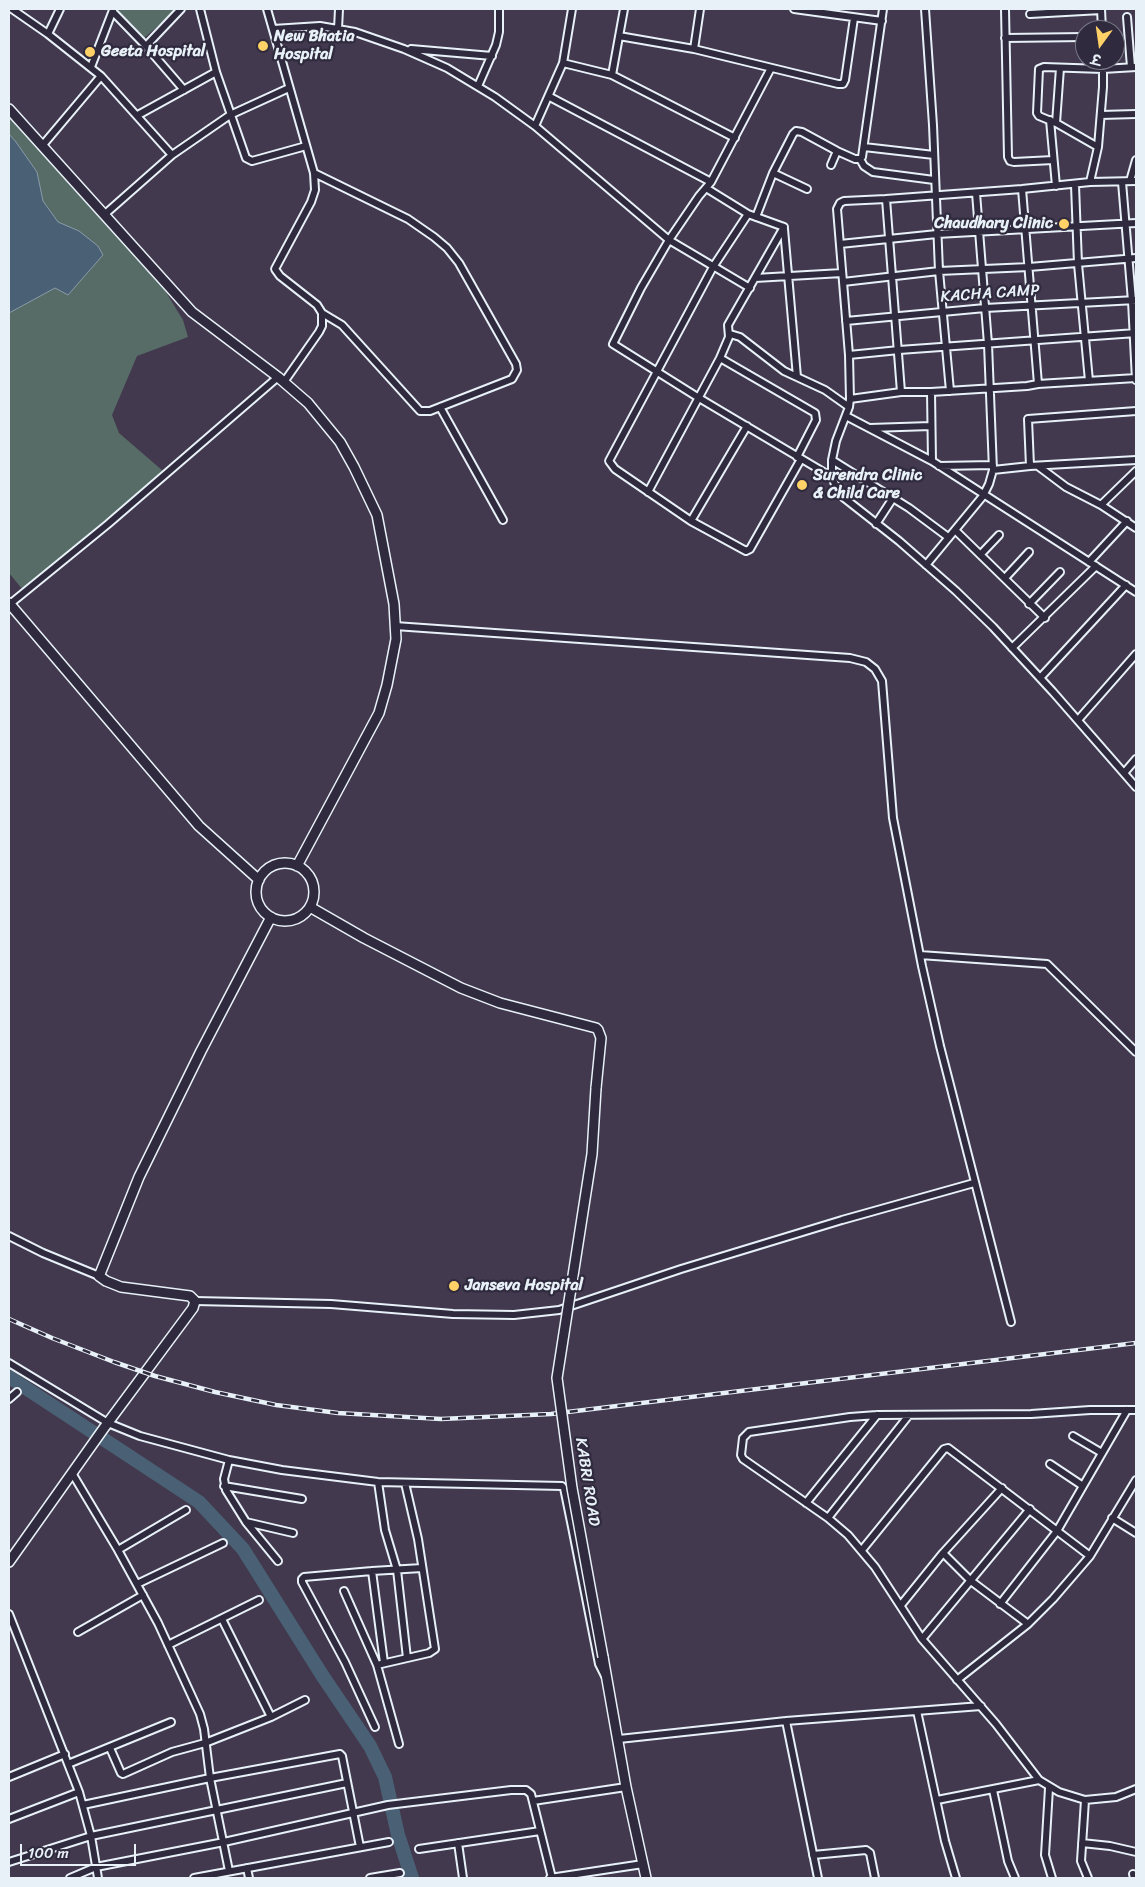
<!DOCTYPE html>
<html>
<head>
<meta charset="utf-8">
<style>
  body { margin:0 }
  #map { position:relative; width:1145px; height:1887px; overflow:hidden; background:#42394e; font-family:Sriracha,"Playpen Sans Deva",sans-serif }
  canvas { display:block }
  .frame { position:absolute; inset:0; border:10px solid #e8f1f8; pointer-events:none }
  .north { position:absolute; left:1075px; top:20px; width:50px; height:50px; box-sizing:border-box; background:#2f2a3d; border:1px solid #797a88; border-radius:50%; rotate:194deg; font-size:14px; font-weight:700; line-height:20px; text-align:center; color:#e8f1f8 }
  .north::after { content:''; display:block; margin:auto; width:18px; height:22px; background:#ffd166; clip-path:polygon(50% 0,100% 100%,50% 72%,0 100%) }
  .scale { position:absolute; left:20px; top:1844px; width:116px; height:22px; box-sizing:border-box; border:2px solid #e8f1f8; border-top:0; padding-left:6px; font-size:15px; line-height:18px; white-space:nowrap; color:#e8f1f8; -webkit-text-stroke:4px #2f2a3d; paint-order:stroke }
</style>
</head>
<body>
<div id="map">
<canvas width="1145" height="1887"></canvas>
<div class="frame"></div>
<div class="north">उ</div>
<div class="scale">100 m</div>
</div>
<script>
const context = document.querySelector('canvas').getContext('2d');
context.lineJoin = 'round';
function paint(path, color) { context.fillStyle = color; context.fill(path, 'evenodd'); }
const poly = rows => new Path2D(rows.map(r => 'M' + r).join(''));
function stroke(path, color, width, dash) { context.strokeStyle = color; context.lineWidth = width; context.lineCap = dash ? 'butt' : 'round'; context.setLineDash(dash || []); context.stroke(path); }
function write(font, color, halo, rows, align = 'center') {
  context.font = font + ' Sriracha,sans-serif'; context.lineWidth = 4.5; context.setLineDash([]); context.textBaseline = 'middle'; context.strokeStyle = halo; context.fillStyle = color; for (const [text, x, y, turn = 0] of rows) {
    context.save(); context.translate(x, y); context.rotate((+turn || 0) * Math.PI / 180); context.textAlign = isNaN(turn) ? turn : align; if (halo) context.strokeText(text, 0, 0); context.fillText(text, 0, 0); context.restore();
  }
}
const green = poly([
  [120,9,177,9,143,39,117,15],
  [9,115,164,289,183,320,188,337,137,356,112,415,119,433,163,471,23,590,9,573]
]);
const water = poly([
  [9,134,16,142,37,172,43,201,58,222,79,231,98,246,103,255,68,295,55,288,9,313,9,134]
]);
const river = poly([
  [9,1377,199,1502,243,1549,322,1675,370,1746,385,1777,398,1835,412,1878]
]);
const street = poly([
  [12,9,48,34,101,76,172,155],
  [200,9,216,72,246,158,252,161,306,146],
  [267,9,314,173,315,190,311,202,275,269,280,276,317,305,322,313,342,325,420,411,430,411,512,379,517,370,516,364,459,263,447,248,434,237,408,219,314,173],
  [794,9,882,21],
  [925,9,933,125,939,271,950,391],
  [1005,9,1008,157,1010,161,1014,162,1053,160],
  [1101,9,1102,30],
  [113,12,146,46,184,90],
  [1030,14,1101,10],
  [1127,17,1131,67],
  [273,29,320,26,355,32,404,49,447,68,495,97,535,126,669,240,750,288],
  [338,29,339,9],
  [48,34,60,9],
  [619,36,694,49,838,84,843,84,845,80,854,18],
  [1005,38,1085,37],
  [146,46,181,9],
  [411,49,492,56],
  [694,49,700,9],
  [563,63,612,75,735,138],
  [91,67,113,10],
  [612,75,624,9],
  [478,86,496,45,499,32,499,9],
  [550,97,711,182,771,68],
  [138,115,216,72],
  [1101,115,1136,114],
  [1050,120,1056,186],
  [1056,123,1060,68],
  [535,126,563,63,572,9],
  [42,146,101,76],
  [864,147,934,155],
  [1098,147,1056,123,1039,116,1037,113,1039,69,1044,67,1103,69,1136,67],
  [860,159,864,166,873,172,934,180],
  [831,165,837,151],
  [773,173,807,189],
  [1130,181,1136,160],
  [1136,181,1090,182,1022,189,886,199,844,201,840,203,837,209,849,355,850,399,849,407,836,441,832,460,832,477,837,489,843,497,899,541,956,591,993,627,1053,692,1136,787],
  [711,182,699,196,669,240,641,288,613,344,699,398,832,477],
  [1090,182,1098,147,1103,87,1103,60],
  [1122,182,1132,301,1136,380],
  [1075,185,1078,264,1089,381],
  [706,188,748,214,784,227],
  [1022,189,1038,384],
  [886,199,901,392],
  [748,214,713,267,609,461,615,469,691,521,746,551,750,549,801,459],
  [104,215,172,155,230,115,289,88],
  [756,217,773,173,793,134,796,131,802,132,837,151,855,159,860,159,862,157,883,9],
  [784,229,797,377],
  [840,244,937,234,1136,223],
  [755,278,842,273],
  [843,282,939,271,1029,267,1136,258],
  [846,321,985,308,1136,300],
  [730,334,740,337,784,371,825,390,849,407],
  [849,355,899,350,1136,333],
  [720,358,815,413,816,420,797,457],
  [284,382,319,332,322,326,322,313],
  [931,392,932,461],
  [850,399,901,392,931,392,1027,386,1038,384,1136,378],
  [440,407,503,520],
  [846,416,932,461,1136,592],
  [870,428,931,426],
  [832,460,909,508,948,537],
  [939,466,993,465],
  [1030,466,1028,419,1136,411],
  [1038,466,1066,487,1101,505,1136,528],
  [993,470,1030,466,1136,460],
  [648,492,720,358,729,337,728,325,784,227],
  [1101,505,1136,471],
  [691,521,747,426],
  [876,524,893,498],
  [955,530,1045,618],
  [981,554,999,535],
  [1089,562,1127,521],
  [926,565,983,496,989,484,993,470,988,344,976,193],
  [1005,578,1029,552],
  [10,604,108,524,278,377],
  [1029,604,1060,572],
  [395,626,850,658,866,662,875,669,882,681,893,818,922,966,940,1046,1011,1322],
  [1012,648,1096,566],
  [1040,678,1126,585],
  [1078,720,1136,654],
  [1124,773,1136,759],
  [920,955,1047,964,1136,1052],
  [9,1236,43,1253,99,1276],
  [195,1301,331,1304,453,1314,514,1315,559,1310,681,1269,842,1220,974,1183],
  [9,1363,108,1423,140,1436,229,1460,282,1470,378,1482,562,1486,564,1488,572,1527,599,1664,605,1676],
  [9,1399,17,1392],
  [1136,1410,1090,1410,1031,1414,877,1415,850,1417,749,1432,743,1438,741,1455,743,1459,828,1518,848,1535,875,1567,922,1639,996,1724,1039,1780,1059,1792,1085,1800,1116,1797,1136,1789],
  [1073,1436,1102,1453],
  [229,1460,224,1479,226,1490,246,1522,278,1561],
  [1050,1464,1083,1486],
  [72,1473,118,1550,158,1623,200,1714,204,1729,210,1778,229,1871],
  [378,1482,385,1530,397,1570,407,1658],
  [224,1486,302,1499],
  [806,1503,877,1415],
  [828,1518,909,1415],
  [1112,1518,1136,1533],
  [246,1522,293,1533],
  [118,1550,186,1510],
  [862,1550,944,1449,948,1448,1090,1556],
  [943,1553,971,1581,1028,1624],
  [372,1571,384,1663],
  [137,1584,223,1543],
  [344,1591,377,1665,399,1744],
  [1000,1604,1057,1531,1127,1410],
  [901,1605,943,1553,1002,1488],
  [9,1614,79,1792,91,1836,98,1878],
  [222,1619,271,1717],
  [78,1632,143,1595],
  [922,1639,1030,1509],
  [168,1645,259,1600],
  [377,1665,429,1653,435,1649,418,1539,405,1483],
  [957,1680,1028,1624,1053,1599,1090,1556,1136,1480],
  [917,1711,945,1841,956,1878],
  [786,1721,818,1878],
  [375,1727,345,1662,302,1582,302,1579,304,1577,372,1571,422,1568],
  [619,1739,786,1721,981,1706],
  [110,1748,121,1773,123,1774,172,1752,205,1743,271,1717,305,1700],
  [68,1764,171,1722],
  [9,1777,65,1754],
  [1049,1788,1045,1855,1052,1878],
  [993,1790,1008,1861,1015,1878],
  [937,1800,1039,1780],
  [1085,1800,1081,1861,1088,1878],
  [533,1801,626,1787],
  [83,1805,210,1778,340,1754,342,1756,360,1847],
  [9,1819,79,1792],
  [458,1843,463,1878],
  [1082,1843,1110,1846,1136,1852],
  [419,1849,540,1831],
  [813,1855,866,1850,870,1853,875,1878],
  [9,1862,91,1836,347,1783],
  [247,1868,249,1878],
  [1133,1874,1134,1878],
  [70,1878,96,1867,224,1842,388,1805,511,1790,526,1790,531,1794,552,1878],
  [194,1878,389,1842],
  [370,1878,400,1873],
  [550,1878,643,1864]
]);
const secondary = poly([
  [9,109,192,312,278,377,308,403,340,442,354,467,377,515,394,604,396,639,387,685,379,713,297,866],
  [9,603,199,826,259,880],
  '256 892a29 29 0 1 1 58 0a29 29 0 1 1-58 0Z',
  [310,907,364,938,461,988,500,1003,596,1028,598,1030,601,1038,596,1088],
  [9,1562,104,1428,193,1308,195,1301,190,1296,121,1287,106,1281,99,1276,100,1274,139,1177,201,1051,271,917],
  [603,1657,626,1787,646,1878]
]);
const rail = poly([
  [9,1319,52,1338,114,1362,155,1376,215,1392,276,1405,338,1413,441,1419,551,1414,1136,1343]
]);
const secondaryBridge = poly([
  [596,1088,592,1154,557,1378,572,1488,603,1657]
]);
const markers = [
  [263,46,6,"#ffd166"],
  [90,52,6,"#ffd166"],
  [1064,224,6,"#ffd166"],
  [802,485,6,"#ffd166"],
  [454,1286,6,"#ffd166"]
];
const poiNames = [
  ["New Bhatia",274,37],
  ["Hospital",274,55],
  ["Geeta Hospital",101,52],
  ["Chaudhary Clinic",1053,224,"right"],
  ["Surendra Clinic",813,476],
  ["& Child Care",813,494],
  ["Janseva Hospital",465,1286]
];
const streetNames = [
  ["KACHA CAMP",990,294,-4],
  ["KABRI ROAD",587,1482,81]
];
paint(green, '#576c66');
paint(water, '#4a6175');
stroke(water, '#899ba9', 1);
stroke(river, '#4a6175', 14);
stroke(street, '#e8f1f8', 10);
stroke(secondary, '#e8f1f8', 12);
stroke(street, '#2f2a3d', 6);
stroke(secondary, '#2f2a3d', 9);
stroke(rail, '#e8f1f8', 4.5);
stroke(rail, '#2f2a3d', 2.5, [8]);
stroke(secondaryBridge, '#e8f1f8', 12, []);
stroke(secondaryBridge, '#2f2a3d', 9);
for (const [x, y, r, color] of markers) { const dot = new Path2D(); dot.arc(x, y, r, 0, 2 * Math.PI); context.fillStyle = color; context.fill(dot); stroke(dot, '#2f2a3d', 2); }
write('bold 16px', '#e8f1f8', '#2f2a3d', poiNames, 'left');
write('16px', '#e8f1f8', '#2f2a3d', streetNames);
</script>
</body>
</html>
